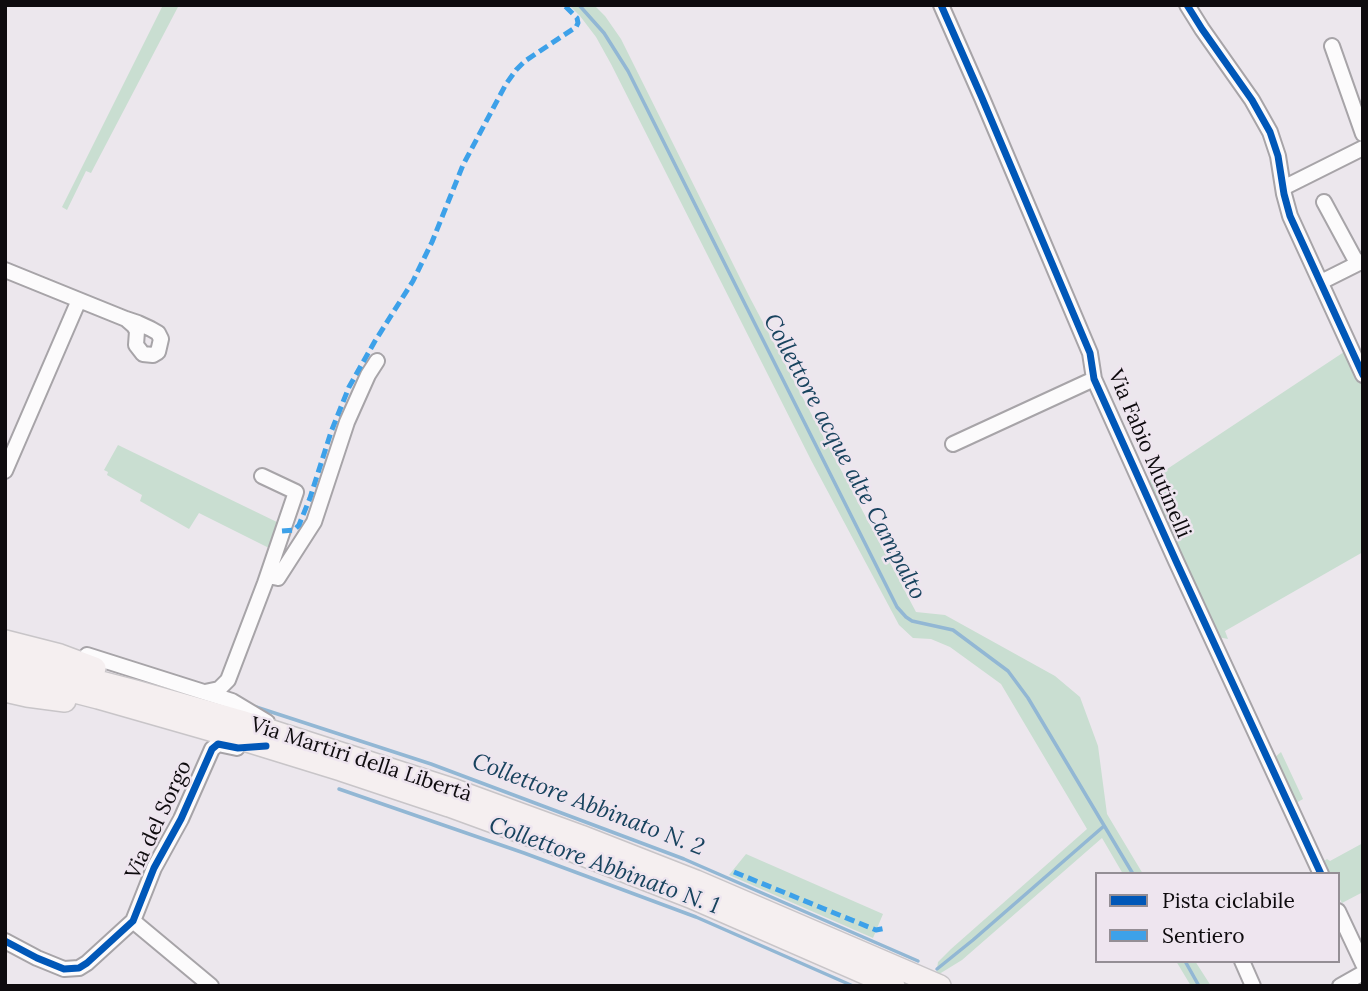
<!DOCTYPE html>
<html>
<head>
<meta charset="utf-8">
<style>
  body { margin:0 }
  #map { position:relative; width:1368px; height:991px; overflow:hidden; background:#ece7ed; font-family:Lora,serif }
  canvas { display:block }
  .frame { position:absolute; inset:0; border:7px solid #0e0b0e; pointer-events:none }
  .legend { position:absolute; left:1095px; top:872px; width:245px; height:91px; box-sizing:border-box; background:#eee5ef; border:2px solid #948e95; margin:0; padding:9px 12px; list-style:none; font-size:21px; color:#0e0b0e }
  .legend li { display:flex; align-items:center; gap:14px; height:35px }
  .legend b { width:35px; border:2px solid #948e95 }
</style>
</head>
<body>
<div id="map">
<canvas width="1368" height="991"></canvas>
<div class="frame"></div>
<ul class="legend">
<li><b style="height:9px;background:#0057b8"></b>Pista ciclabile</li>
<li><b style="height:9px;background:#3da1e9"></b>Sentiero</li>
</ul>
</div>
<script>
const context = document.querySelector('canvas').getContext('2d');
context.lineJoin = 'round';
function paint(path, color) { context.fillStyle = color; context.fill(path, 'evenodd'); }
const poly = rows => new Path2D(rows.map(r => 'M' + r).join(''));
function stroke(path, color, width, dash) { context.strokeStyle = color; context.lineWidth = width; context.lineCap = dash ? 'butt' : 'round'; context.setLineDash(dash || []); context.stroke(path); }
function write(font, color, halo, rows, align = 'center') {
  context.font = font + ' Lora,serif'; context.lineWidth = 5; context.setLineDash([]); context.textBaseline = 'middle'; context.strokeStyle = halo; context.fillStyle = color; for (const [text, x, y, turn = 0] of rows) {
    context.save(); context.translate(x, y); context.rotate((+turn || 0) * Math.PI / 180); context.textAlign = isNaN(turn) ? turn : align; if (halo) context.strokeText(text, 0, 0); context.fillText(text, 0, 0); context.restore();
  }
}
const green = poly([
  [163,5,179,5,91,173,86,171,67,210,62,207],
  [569,5,594,5,605,16,621,39,749,296,916,612,945,615,1055,676,1080,697,1098,746,1107,814,1143,874,1123,874,1102,838,962,960,936,976,938,962,951,949,1087,829,1001,684,950,647,931,639,913,638,899,625,812,462,611,64,596,37,580,16],
  [1347,350,1363,386,1363,552,1225,631,1228,639,1218,637,1149,481],
  [118,445,281,524,273,550,199,513,189,529,140,501,142,495,107,475,108,472,104,470],
  [1281,752,1303,799,1296,803,1309,830,1305,829,1274,758],
  [1363,843,1363,892,1342,903,1338,896,1338,874,1330,874,1324,861,1327,859,1330,861],
  [746,854,883,914,873,938,729,875],
  [1176,961,1195,961,1211,986,1191,986]
]);
const stream = poly([
  [579,5,604,33,628,71,897,607,906,617,912,621,953,630,1008,671,1028,698,1133,874],
  [253,706,431,764,684,859,918,961],
  [339,789,524,853,696,917,853,986],
  [1185,961,1199,986],
  [937,969,973,940,1104,826]
]);
const street = poly([
  [941,5,982,98,1090,353,1094,379,1176,561,1321,874],
  [1187,5,1202,29,1252,100,1270,132,1278,156,1284,194,1290,216,1363,375],
  [1332,46,1363,134],
  [1283,188,1363,148],
  [1324,202,1357,263],
  [5,270,79,300,126,319,138,323,151,329,158,333,161,339,158,352,153,355,143,354,136,345,137,331,134,326,126,319],
  [1321,282,1363,261],
  [953,444,1094,379],
  [5,471,79,300],
  [273,577,278,578,314,522,347,422,368,375,377,361],
  [87,655,232,701,267,722],
  [205,692,219,689,228,680,265,583,296,492,262,476],
  [1338,911,1363,964],
  [133,921,211,986],
  [5,941,37,958,64,969,79,968,87,963,133,921,154,868,181,819,212,749,218,744,237,748],
  [1242,961,1253,986],
  [1340,986,1363,973]
]);
const primary = poly([
  [5,641,60,655,95,668],
  [5,657,135,691,241,721,455,790,581,836,696,881,940,986],
  [5,674,98,698,224,734,341,770,449,806,575,852,690,897,894,986],
  [5,691,27,696,65,701]
]);
const quiet = poly([
  [282,531,294,530,299,525,310,498,331,432,349,387,375,341,413,281,432,242,463,165,506,84,516,70,525,61,576,27,578,23,577,18,564,5],
  [734,872,876,930,886,928]
]);
const cycleway = poly([
  [941,5,982,98,1090,353,1094,379,1176,561,1321,874],
  [1187,5,1202,29,1252,100,1270,132,1278,156,1284,194,1290,216,1363,375],
  [5,941,37,958,64,969,79,968,87,963,133,921,154,868,181,819,212,749,218,744,238,748,266,746]
]);
const streetNames = [
  ["Via Fabio Mutinelli",1149,454,67],
  ["Via Martiri della Libertà",361,760,18],
  ["Via del Sorgo",159,820,-65]
];
const waterNames = [
  ["Collettore acque alte Campalto",844,457,62],
  ["Collettore Abbinato N. 2",588,805,21],
  ["Collettore Abbinato N. 1",604,866,20]
];
paint(green, '#c9ded1');
stroke(stream, '#92b7d4', 3.5);
stroke(street, '#a7a4a8', 18);
stroke(primary, '#c8c5c8', 24);
stroke(street, '#fcfbfc', 14);
stroke(primary, '#f5eff0', 21);
stroke(quiet, '#3da1e9', 5, [10, 5]);
stroke(cycleway, '#0057b8', 7);
write('21px', '#0e0b0e', '#eee5ef', streetNames);
write('italic 23px', '#18435e', '#eee5ef', waterNames);
</script>
</body>
</html>
